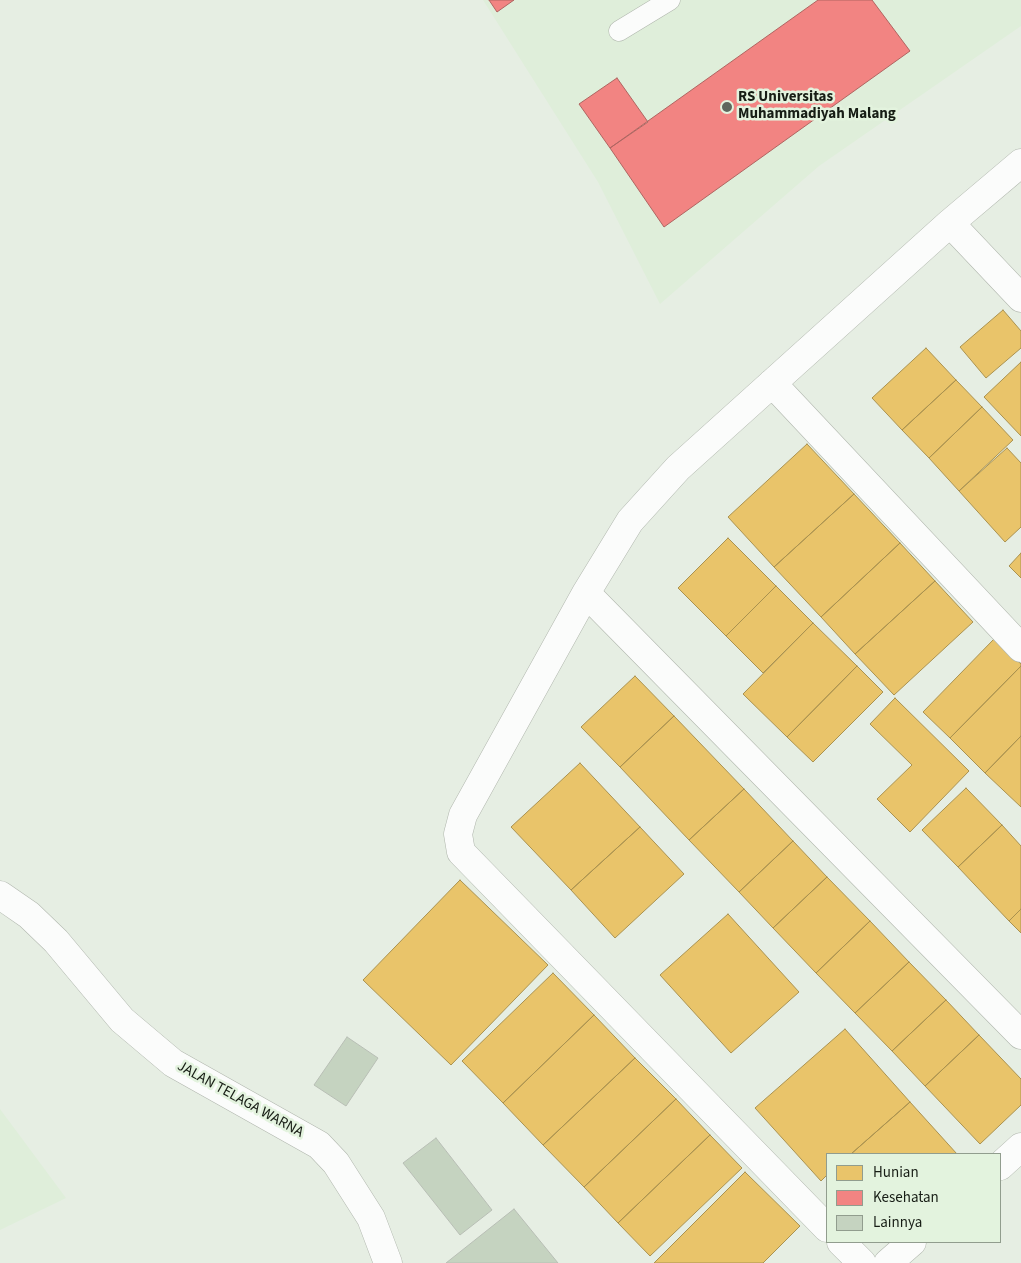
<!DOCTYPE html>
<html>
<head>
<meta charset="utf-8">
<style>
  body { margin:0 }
  #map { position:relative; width:1021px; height:1263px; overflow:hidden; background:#e6eee3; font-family:"Source Sans 3",sans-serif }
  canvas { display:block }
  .legend { position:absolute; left:826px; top:1153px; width:175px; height:90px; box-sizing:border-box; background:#e3f3de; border:1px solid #919d8e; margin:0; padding:6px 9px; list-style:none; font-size:15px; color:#171d15 }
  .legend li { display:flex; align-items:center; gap:10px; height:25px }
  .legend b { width:25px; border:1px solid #919d8e }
</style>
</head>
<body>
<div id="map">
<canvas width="1021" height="1263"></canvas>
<ul class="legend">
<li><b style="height:14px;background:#e9c46a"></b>Hunian</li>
<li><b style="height:14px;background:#f28482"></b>Kesehatan</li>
<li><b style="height:14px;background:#c5d3c0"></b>Lainnya</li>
</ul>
</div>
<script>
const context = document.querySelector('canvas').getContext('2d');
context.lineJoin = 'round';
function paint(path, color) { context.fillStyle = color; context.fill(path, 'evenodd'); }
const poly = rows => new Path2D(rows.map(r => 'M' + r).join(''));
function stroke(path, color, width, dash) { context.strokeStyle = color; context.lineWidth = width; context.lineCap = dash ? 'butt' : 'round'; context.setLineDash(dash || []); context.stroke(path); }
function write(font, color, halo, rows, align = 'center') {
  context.font = font + ' "Source Sans 3",sans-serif'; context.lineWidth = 5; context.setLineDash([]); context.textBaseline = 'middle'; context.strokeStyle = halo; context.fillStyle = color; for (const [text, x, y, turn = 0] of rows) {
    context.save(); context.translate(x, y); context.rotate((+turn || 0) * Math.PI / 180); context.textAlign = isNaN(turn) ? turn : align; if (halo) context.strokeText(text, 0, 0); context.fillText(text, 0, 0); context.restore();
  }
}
const built = poly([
  [483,0,1021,0,1021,26,819,166,660,304,598,182],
  [0,1109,66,1198,0,1230]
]);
const homes = poly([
  [1003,310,1021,331,1021,348,986,378,960,347,1003,310],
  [926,348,956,380,902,430,872,398,926,348],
  [1021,362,1021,436,984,397,1021,362],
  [956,380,982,407,929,458,902,430,956,380],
  [982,407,1013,440,959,491,929,458,982,407],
  [807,444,854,494,774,567,728,517,807,444],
  [1007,448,1021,463,1021,527,1005,542,959,491,1007,448],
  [854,494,900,543,821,617,774,567,854,494],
  [728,538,776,586,726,636,678,588,728,538],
  [900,543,935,581,855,654,821,617,900,543],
  [1021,553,1021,578,1009,566,1021,553],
  [935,581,973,622,894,695,855,654,935,581],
  [776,586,813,623,763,673,726,636,776,586],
  [813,623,857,666,787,737,743,694,813,623],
  [994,639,1021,664,1021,666,950,738,923,712,994,639],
  [857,666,883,692,813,762,787,737,857,666],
  [1021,666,1021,736,985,773,950,738,1021,666],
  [635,676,674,716,620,767,581,727,635,676],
  [895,698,969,771,910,832,877,799,912,765,870,724,895,698],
  [674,716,744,789,689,840,620,767,674,716],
  [1021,736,1021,807,985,773,1021,736],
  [580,763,640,827,571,890,511,827,580,763],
  [966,788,1002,825,958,867,922,830,966,788],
  [744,789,793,841,739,892,689,840,744,789],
  [1002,825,1021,846,1021,909,1009,921,958,867,1002,825],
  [640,827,684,874,615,938,571,890,640,827],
  [793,841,827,877,773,928,739,892,793,841],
  [827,877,870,921,816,973,773,928,827,877],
  [460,880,548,965,451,1065,363,980,460,880],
  [1021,909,1021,933,1009,921,1021,909],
  [728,914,799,992,731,1053,660,975,728,914],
  [870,921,909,962,855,1013,816,973,870,921],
  [909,962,946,1000,892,1051,855,1013,909,962],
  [553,973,594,1015,503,1103,462,1061,553,973],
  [946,1000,979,1035,925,1086,892,1051,946,1000],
  [594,1015,635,1058,543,1145,503,1103,594,1015],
  [845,1029,910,1102,851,1154,827,1154,827,1175,821,1181,755,1108,845,1029],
  [979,1035,1021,1079,1021,1105,980,1144,925,1086,979,1035],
  [635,1058,676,1099,584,1187,543,1145,635,1058],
  [676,1099,710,1135,618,1223,584,1187,676,1099],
  [910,1102,957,1154,851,1154,910,1102],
  [710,1135,742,1168,650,1256,618,1223,710,1135],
  [745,1172,800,1226,763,1263,654,1263,745,1172]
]);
const health = poly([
  [489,0,514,0,497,12,489,0],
  [818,0,872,0,910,51,664,227,610,148,818,0],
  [617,78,648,122,610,148,579,104,617,78]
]);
const building = poly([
  [347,1037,378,1058,346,1106,314,1085,347,1037],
  [436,1138,492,1210,460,1235,403,1163,436,1138],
  [514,1209,558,1263,446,1263,514,1209]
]);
const service = poly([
  [619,31,670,0]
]);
const minor = poly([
  [950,223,1021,298],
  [772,383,1021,648],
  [586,593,1021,1035],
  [0,895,29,915,56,941,122,1020,173,1063,319,1145,336,1163,371,1218,388,1263],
  [1000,1166,1021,1147],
  [827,1228,461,852,458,834,463,815,586,593,630,521,678,468,950,223,1021,163],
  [841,1242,862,1263],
  [888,1263,912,1242]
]);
const markers = [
  [727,107,6,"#5f665d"]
];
const poiNames = [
  ["RS Universitas",738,98],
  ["Muhammadiyah Malang",738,115]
];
const streetNames = [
  ["JALAN TELAGA WARNA",240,1100,29]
];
paint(built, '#dfeeda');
paint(homes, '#e9c46a');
stroke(homes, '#aa9250', 1);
paint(health, '#f28482');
stroke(health, '#b06561', 1);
paint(building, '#c5d3c0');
stroke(building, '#b8beb5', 1);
stroke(service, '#b0b6ad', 21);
stroke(minor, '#b0b6ad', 29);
stroke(service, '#fbfcfb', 20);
stroke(minor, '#fbfcfb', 28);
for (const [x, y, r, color] of markers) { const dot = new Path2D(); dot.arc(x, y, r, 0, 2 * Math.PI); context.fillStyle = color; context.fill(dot); stroke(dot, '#e3f3de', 2); }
write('bold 15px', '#171d15', '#e3f3de', poiNames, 'left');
write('15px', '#171d15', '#e3f3de', streetNames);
</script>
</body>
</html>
